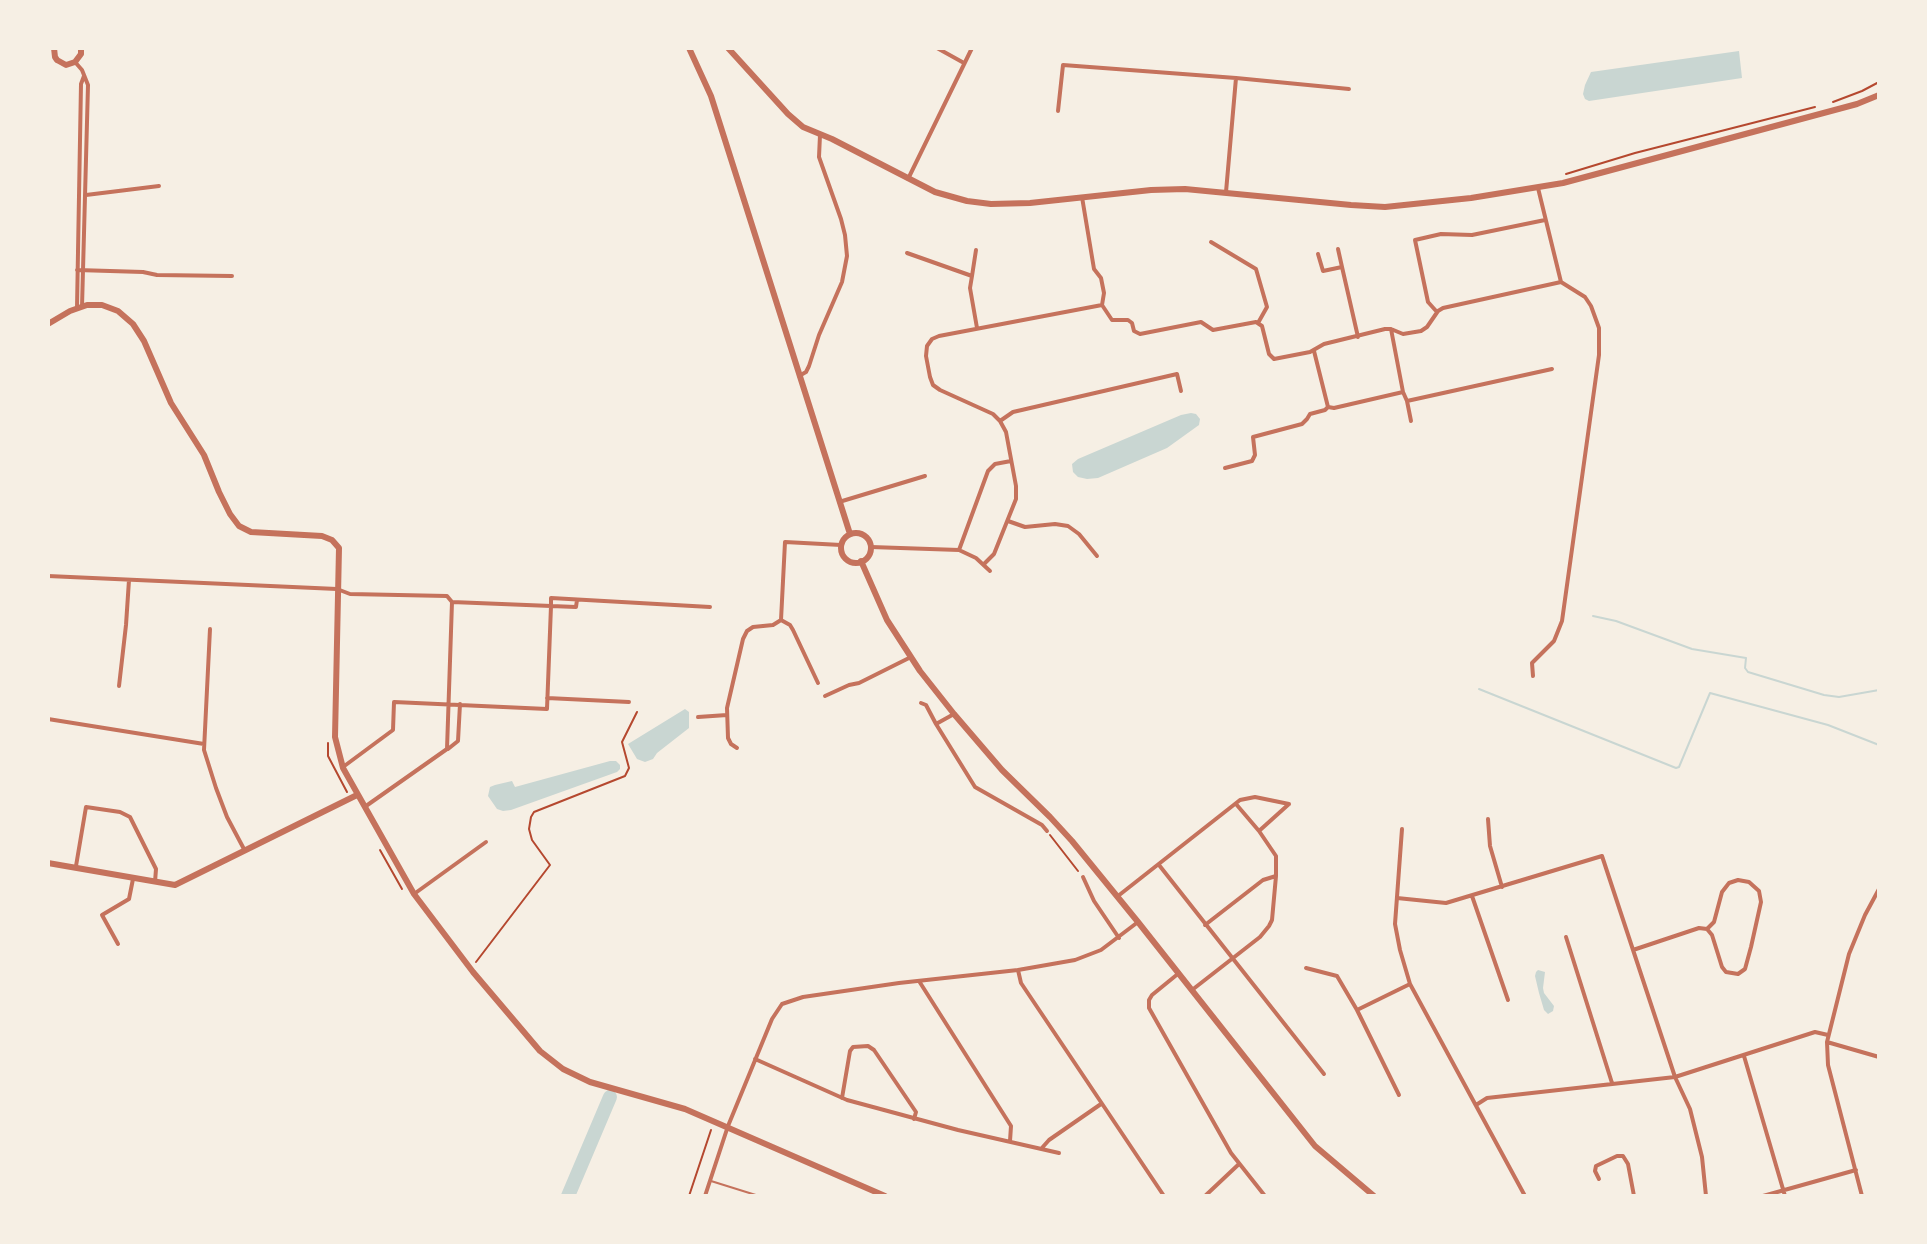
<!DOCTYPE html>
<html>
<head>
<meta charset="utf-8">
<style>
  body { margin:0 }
  #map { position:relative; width:1927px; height:1244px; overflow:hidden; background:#f6efe4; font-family:"Sofia Sans Condensed",sans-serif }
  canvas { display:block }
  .frame { position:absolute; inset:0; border:50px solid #f6efe4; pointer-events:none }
</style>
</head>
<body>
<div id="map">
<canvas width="1927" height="1244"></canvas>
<div class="frame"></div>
</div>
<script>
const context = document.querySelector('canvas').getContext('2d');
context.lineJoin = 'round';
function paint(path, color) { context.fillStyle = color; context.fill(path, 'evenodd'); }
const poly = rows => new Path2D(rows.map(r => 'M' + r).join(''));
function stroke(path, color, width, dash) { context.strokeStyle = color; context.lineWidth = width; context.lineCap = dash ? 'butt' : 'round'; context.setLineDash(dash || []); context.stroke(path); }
const water = poly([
  [1739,51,1742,78,1589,101,1585,99,1583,94,1585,85,1591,72],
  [1191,413,1196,414,1200,419,1199,425,1167,448,1098,478,1087,479,1078,477,1073,472,1072,464,1078,459,1181,415],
  [685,709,689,712,689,728,657,753,653,759,645,762,637,759,628,744],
  [610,761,616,761,620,765,620,769,617,772,511,810,503,811,497,809,488,796,490,787,495,785,512,781,515,787],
  [1538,970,1545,972,1543,988,1544,993,1554,1006,1553,1011,1548,1014,1544,1010,1539,993,1535,976,1536,972]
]);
const stream = poly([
  [1593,616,1616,621,1692,649,1746,658,1745,668,1748,672,1824,695,1839,697,1879,690],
  [1479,689,1676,768,1679,767,1710,693,1828,725,1879,745]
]);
const river = poly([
  [568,1196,610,1097]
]);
const path = poly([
  [1833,102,1862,91,1879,82],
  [1566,174,1635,153,1815,107],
  [328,743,328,756,347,792],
  [1050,835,1078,871],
  [380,850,402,889],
  [476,962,550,865,532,840,529,829,531,817,534,812,625,776,629,768,622,742,637,712],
  [689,1196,711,1130]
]);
const service = poly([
  [48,890,49,883],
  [711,1181,759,1196]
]);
const minor = poly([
  [937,48,964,63],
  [75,62,82,70,88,85,82,307],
  [1058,111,1063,65,1236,78],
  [908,179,972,48],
  [1538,188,1561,282],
  [1226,192,1236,78,1349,89],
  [86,195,159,186],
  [1082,197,1094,269,1101,278,1104,293,1102,305,1112,320,1128,320,1132,323,1134,331,1140,334,1201,322,1213,330,1256,322,1262,326,1269,354,1274,359,1310,352,1324,344,1385,329,1391,329,1403,334,1421,331,1427,327,1438,311,1443,308,1561,282],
  [1211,242,1256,269,1267,307,1258,323],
  [1338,249,1342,267],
  [907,253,972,276,976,250],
  [1318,254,1323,271,1342,267,1358,337],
  [77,270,143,272,157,275,232,276],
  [972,276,970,288,977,328],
  [77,308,81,84,84,76],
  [1437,312,1428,302,1415,240,1441,234,1472,235,1545,220],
  [1391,329,1403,392,1407,401,1411,421],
  [1314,351,1328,407,1334,408,1403,392],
  [799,376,806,372,809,366,819,335,842,282,847,256,845,235,841,219,819,157,820,135],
  [1407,401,1552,369],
  [1000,421,1013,412,1177,374,1181,391],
  [1225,468,1252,461,1255,455,1253,437,1302,424,1307,419,1310,414,1325,410,1328,407],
  [839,502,925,476],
  [1008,521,1025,527,1055,524,1068,526,1079,534,1097,556],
  [871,547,959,550,976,558,990,571],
  [959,550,988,471,995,464,1011,461],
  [984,564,994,554,1016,499,1016,486,1006,432,1000,421,993,414,940,390,933,385,930,377,926,356,927,346,932,339,939,336,1102,305],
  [48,576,337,589,350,594,447,596,452,602,576,607,577,600],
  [551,606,551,598,710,607],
  [781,620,785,542,841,545],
  [781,620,790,625,793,630,818,683],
  [210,629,204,750,216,788,227,817,245,851],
  [1533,676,1532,663,1554,641,1562,621,1599,355,1599,328,1591,306,1585,297,1561,282],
  [119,686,126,625,129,580],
  [825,696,849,685,859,683,911,657],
  [547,698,629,702],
  [921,703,926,705,936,724],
  [954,714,936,724,975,787,1042,825,1047,831],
  [698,717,727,715],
  [48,719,204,744],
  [737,748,731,744,728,738,727,708,743,639,747,631,753,627,773,625,781,620],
  [448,749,458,741,460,704],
  [343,767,393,730,394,702,547,709,551,606],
  [1236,804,1259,831,1289,804],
  [366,806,447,749,452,602],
  [1488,819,1490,846,1502,887],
  [1402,829,1395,924,1400,950,1410,984,1525,1196],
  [1159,865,1324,1074],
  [76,866,86,807,120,812,130,817,156,869,155,882],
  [1083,877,1094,901,1119,938],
  [414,894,486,842],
  [1118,896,1240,800,1255,797,1289,804],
  [1472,896,1508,1000],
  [1397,898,1446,903,1602,856,1675,1077,1690,1109,1702,1157,1706,1196],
  [1205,925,1263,880,1276,876,1276,856,1259,831],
  [1566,937,1612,1083],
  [118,944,102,915,129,899,133,879],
  [1633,950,1699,928,1707,929,1712,935,1722,967,1726,972,1738,974,1745,969,1751,947,1761,902,1759,891,1749,882,1738,880,1729,883,1722,892,1714,922,1707,929],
  [1306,968,1337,976,1357,1010,1399,1095],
  [1018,970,1021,983,1164,1196],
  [1179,973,1152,995,1149,1000,1149,1008,1231,1153,1265,1196],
  [919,981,1011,1126,1010,1141],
  [1192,990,1260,937,1269,926,1272,920,1276,876],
  [1357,1010,1410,984],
  [1827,1042,1879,1057],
  [1744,1056,1785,1196],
  [755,1059,847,1100,958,1130,1059,1153],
  [842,1098,850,1051,853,1047,868,1046,874,1050,916,1112,914,1119],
  [1476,1105,1487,1098,1675,1077,1815,1032,1828,1035],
  [1041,1149,1049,1140,1101,1104],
  [1599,1179,1595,1171,1596,1166,1617,1156,1623,1156,1628,1164,1634,1196],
  [705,1196,728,1126,772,1019,782,1004,803,997,899,983,1018,970,1075,960,1101,950,1138,922],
  [1205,1196,1239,1164],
  [1763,1196,1856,1170],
  [1862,1196,1828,1065,1827,1042,1849,954,1865,915,1879,889]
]);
const tertiary = poly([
  [54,48,55,57,57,60],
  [689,48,711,96,850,534],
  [728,48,788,114,803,127,832,139,935,192,967,201,991,204,1030,203,1151,190,1185,189,1351,205,1385,207,1471,198,1563,183,1857,104,1879,95],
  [57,60,66,65,75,62,81,54,81,48],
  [48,324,70,311,87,305,102,305,118,311,133,324,144,341,171,403,204,455,219,492,230,514,239,526,251,532,322,536,332,540,339,548,335,737,343,768,414,894,473,972,540,1051,563,1069,590,1082,685,1109,885,1196],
  '841 548a15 15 0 1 1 30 0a15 15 0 1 1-30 0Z',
  [861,561,887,620,920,671,954,714,1002,770,1050,817,1072,841,1138,922,1315,1146,1374,1196],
  [48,863,175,885,357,795]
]);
paint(water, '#c9d6d2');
stroke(stream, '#c9d6d2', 2);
stroke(river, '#c9d6d2', 14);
stroke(path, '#b5482f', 2);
stroke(service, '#c5725c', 2);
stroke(minor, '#c5725c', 4);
stroke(tertiary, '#c5725c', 6);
</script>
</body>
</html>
